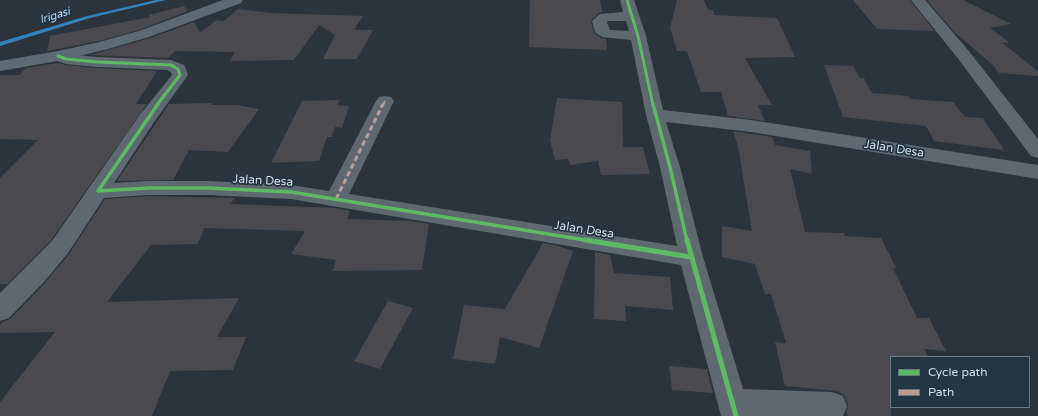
<!DOCTYPE html>
<html>
<head>
<meta charset="utf-8">
<style>
  body { margin:0 }
  #map { position:relative; width:1038px; height:416px; overflow:hidden; background:#2b343c; font-family:"Varela Round",sans-serif }
  canvas { display:block }
  .legend { position:absolute; left:890px; top:356px; width:140px; height:52px; box-sizing:border-box; background:#253542; border:1px solid #6a7782; margin:0; padding:5px 7px; list-style:none; font-size:12px; color:#d1dbe3 }
  .legend li { display:flex; align-items:center; gap:8px; height:20px }
  .legend b { width:20px; border:1px solid #6a7782 }
</style>
</head>
<body>
<div id="map">
<canvas width="1038" height="416"></canvas>
<ul class="legend">
<li><b style="height:5px;background:#5cba63"></b>Cycle path</li>
<li><b style="height:5px;background:#b99d93"></b>Path</li>
</ul>
</div>
<script>
const context = document.querySelector('canvas').getContext('2d');
context.lineJoin = 'round';
const poly = rows => new Path2D(rows.map(r => 'M' + r).join(''));
function paint(path, color) { context.fillStyle = color; context.fill(path, 'evenodd'); }
function stroke(path, color, width, dash) { context.strokeStyle = color; context.lineWidth = width; context.lineCap = dash ? 'butt' : 'round'; context.setLineDash(dash || []); context.stroke(path); }
function write(font, color, halo, rows, align = 'center') {
  context.font = font + ' "Varela Round",sans-serif'; context.lineWidth = 3.5; context.setLineDash([]); context.textBaseline = 'middle'; context.strokeStyle = halo; context.fillStyle = color; for (const [text, x, y, turn = 0] of rows) {
    context.save(); context.translate(x, y); context.rotate((+turn || 0) * Math.PI / 180); context.textAlign = isNaN(turn) ? turn : align; if (halo) context.strokeText(text, 0, 0); context.fillText(text, 0, 0); context.restore();
  }
}
const stream = poly([
  [156,0,166,0,90,18,0,46,0,42,87,16,156,0]
]);
const building = poly([
  [530,0,600,0,602,12,599,13,591,21,594,33,601,38,606,39,607,50,529,47],
  [677,0,704,0,708,10,713,10,714,15,777,18,795,57,745,58,772,105,758,105,765,121,728,116,721,92,701,92,687,51,677,51,670,28],
  [853,0,910,0,934,31,877,29],
  [927,0,963,0,1011,24,990,28,1009,42,1002,43,1038,71,1038,76,999,73,993,65,954,32],
  [184,6,188,11,139,30,99,41,47,51,50,36,150,17,149,15],
  [238,9,271,13,363,16,354,30,373,30,357,59,323,59,335,35,319,25,294,60,230,61,235,52,175,51,168,58,90,55,150,38,194,22,200,32,217,20,224,21],
  [58,63,66,65,97,68,157,71,136,104,147,104,51,240,7,284,0,284,0,178,38,140,0,139,0,75,19,75,26,68],
  [824,65,853,66,860,78,864,78,872,93,908,96,911,99,953,102,965,117,983,118,1004,150,934,141,926,126,843,117],
  [557,98,622,102,623,147,643,147,650,174,601,175,598,161,570,165,568,159,555,160,550,140],
  [340,100,337,105,349,106,342,128,335,127,332,137,327,137,319,161,271,163,302,101],
  [212,103,211,105,237,105,259,109,228,152,189,150,173,180,117,181,169,104],
  [733,131,772,137,775,145,810,151,812,174,790,169,805,232,844,233,845,236,881,238,896,268,893,268,917,318,929,318,946,351,924,349,928,357,891,357,891,416,848,416,846,412,848,405,844,395,838,391,785,386,775,342,786,343,771,294,765,294,755,264,722,257,722,226,752,231,738,146],
  [148,196,235,198,230,204,334,208,350,211,347,219,411,221,429,224,422,270,333,271,336,260,291,254,305,231,204,228,198,244,151,245,107,302,239,298,217,337,246,337,233,370,170,371,152,416,0,416,0,402,55,332,0,333,0,325,2,322,10,319,45,283,69,254,105,199],
  [543,243,555,245,573,251,539,348,500,337,495,364,453,359,464,305,505,309],
  [595,252,610,255,614,273,670,277,673,310,625,306,626,321,594,319],
  [388,301,413,308,380,369,354,361],
  [669,366,707,369,713,393,672,390]
]);
const street = poly([
  [620,0,634,0,646,36,663,110,751,120,1038,165,1038,179,751,132,666,122,680,167,703,257,743,389,832,392,843,396,847,406,843,416,721,416,681,265,291,199,208,195,148,195,104,198,68,253,44,282,9,318,0,321,0,293,52,241,139,116,172,75,171,72,167,70,97,67,66,64,52,59,50,56,52,53,58,51,69,54,97,57,171,60,184,65,186,69,188,75,154,122,114,183,148,181,208,181,291,185,329,191,376,101,379,97,385,96,391,97,394,101,349,194,677,246,660,167,646,115,631,40,602,37,595,32,592,21,600,14,623,12,620,0],
  [608,21,626,21,629,31,610,30,607,22,608,21],
  [911,0,925,0,968,50,1038,139,1038,158,1031,156,956,56,911,0]
]);
const secondary = poly([
  [223,0,243,0,241,3,149,37,108,49,58,61,0,71,0,61,58,51,99,42,139,31,223,0]
]);
const quietFar1 = poly([
  [383,105,385,101]
]);
const quiet = poly([
  [336,199,383,104]
]);
const cyclewayFar2 = poly([
  [627,0,638,36,653,105],
  [58,56,66,59,97,62,171,65,178,69,180,75,157,105]
]);
const cyclewayFar1 = poly([
  [158,104,98,191,148,188,208,188,291,192,591,241],
  [653,104,670,167,687,241]
]);
const cycleway = poly([
  [585,240,691,257],
  [687,240,736,416]
]);
const farWaternames = [
  ["Irigasi",55,16,-17]
];
const streetNames = [
  ["Jalan Desa",894,149,9],
  ["Jalan Desa",263,181,3],
  ["Jalan Desa",584,230,9]
];
paint(stream, '#3381ba');
paint(building, '#4a494e');
paint(street, '#5d6871');
paint(secondary, '#5d6a74');
stroke(quietFar1, '#b99d93', 2, [4.5, 2]);
stroke(quiet, '#b99d93', 3, [5.5, 3]);
stroke(cyclewayFar2, '#5cba63', 3);
stroke(cyclewayFar1, '#5cba63', 3.5);
stroke(cycleway, '#5cba63', 5);
write('italic 11px', '#afd5f6', '#253542', farWaternames);
write('12px', '#d1dbe3', '#253542', streetNames);
</script>
</body>
</html>
